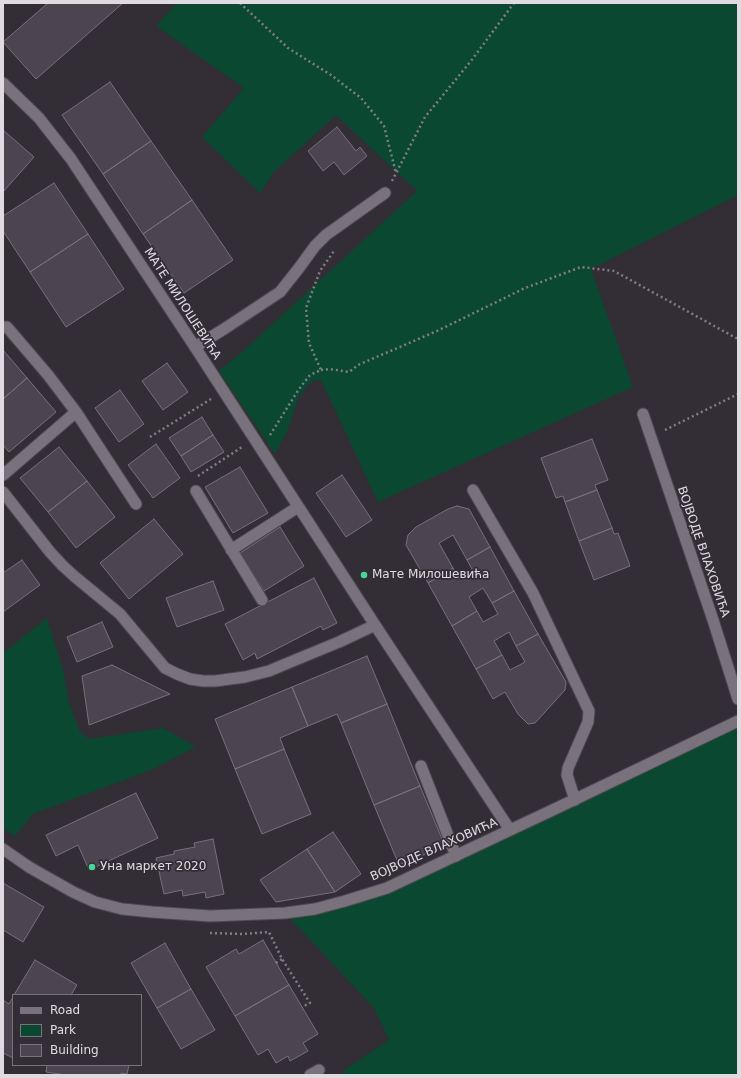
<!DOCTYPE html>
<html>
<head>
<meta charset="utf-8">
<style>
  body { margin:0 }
  #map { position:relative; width:741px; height:1078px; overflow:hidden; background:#332d36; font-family:"DejaVu Sans",sans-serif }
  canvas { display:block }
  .frame { position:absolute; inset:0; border:4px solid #e0dbe1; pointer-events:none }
  .legend { position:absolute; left:12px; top:994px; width:130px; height:72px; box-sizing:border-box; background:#332d36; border:1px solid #78737a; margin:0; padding:5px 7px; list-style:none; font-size:12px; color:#e0dbe1 }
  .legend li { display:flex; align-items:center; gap:8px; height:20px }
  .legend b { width:20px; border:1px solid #78737a }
</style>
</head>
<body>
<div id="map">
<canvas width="741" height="1078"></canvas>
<div class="frame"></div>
<ul class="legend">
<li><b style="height:5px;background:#79717b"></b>Road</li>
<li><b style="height:11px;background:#0a4831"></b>Park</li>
<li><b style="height:11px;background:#4c444e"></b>Building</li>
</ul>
</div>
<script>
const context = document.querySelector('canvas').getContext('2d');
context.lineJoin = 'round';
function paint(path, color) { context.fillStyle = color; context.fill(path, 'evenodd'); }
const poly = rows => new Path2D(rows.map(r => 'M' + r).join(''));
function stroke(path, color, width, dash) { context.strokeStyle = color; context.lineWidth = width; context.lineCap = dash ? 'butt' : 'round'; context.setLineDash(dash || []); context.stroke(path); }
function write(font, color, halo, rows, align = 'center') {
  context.font = font + ' "DejaVu Sans",sans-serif'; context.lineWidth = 3.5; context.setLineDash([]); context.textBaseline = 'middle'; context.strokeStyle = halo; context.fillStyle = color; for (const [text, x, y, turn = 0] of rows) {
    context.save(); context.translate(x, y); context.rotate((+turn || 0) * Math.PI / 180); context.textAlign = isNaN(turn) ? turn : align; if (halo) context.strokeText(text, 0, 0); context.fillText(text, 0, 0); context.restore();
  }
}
const green = poly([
  [177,3,738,3,738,195,591,269,633,387,378,502,321,380,315,380,308,385,298,399,287,432,275,454,219,371,241,353,417,191,336,115,275,171,260,193,202,137,244,88,156,26],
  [47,618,64,673,69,703,80,732,89,739,163,728,196,747,151,770,33,814,15,836,3,828,3,653],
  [738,721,738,1075,340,1075,344,1070,389,1040,374,1008,285,913,345,901]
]);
const building = poly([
  [48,3,123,3,36,79,3,42,48,3],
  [110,82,151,141,103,174,62,115,110,82],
  [337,127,356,151,360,147,367,156,344,175,334,162,323,171,308,151,337,127],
  [3,130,34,157,3,192,3,130],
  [151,141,192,200,143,234,103,174,151,141],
  [54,183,88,234,30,272,3,231,3,216,54,183],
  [192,200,233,260,184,293,143,234,192,200],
  [88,234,124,289,66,327,30,272,88,234],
  [3,350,27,378,3,399,3,350],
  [167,363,188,392,163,410,142,381,167,363],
  [27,378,56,412,9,452,3,445,3,399,27,378],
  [120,390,144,424,119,442,95,408,120,390],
  [202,417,213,435,181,456,169,438,202,417],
  [213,435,224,452,191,472,181,456,213,435],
  [592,439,608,480,595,485,597,490,565,502,563,496,556,498,541,458,592,439],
  [156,444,180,478,153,498,128,465,156,444],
  [59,447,87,481,48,512,20,478,59,447],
  [240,467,268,513,233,533,205,487,240,467],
  [342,475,372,520,346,537,316,493,342,475],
  [87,481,115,517,76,548,48,512,87,481],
  [597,490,612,528,579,541,565,502,597,490],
  [457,506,469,509,490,547,467,560,453,535,439,543,453,568,428,583,406,545,408,535,416,527,448,509,457,506],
  [154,519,183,554,129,599,100,563,154,519],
  [280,527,304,566,264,591,240,553,280,527],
  [612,528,614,534,618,533,630,566,594,580,579,541,612,528],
  [490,547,514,591,492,603,483,588,469,597,477,611,452,626,428,583,453,568,459,579,473,571,467,560,490,547],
  [22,560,40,585,3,612,3,573,22,560],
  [314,578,337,623,323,630,321,626,257,659,255,653,243,660,225,624,314,578],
  [213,581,224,610,177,627,166,598,213,581],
  [514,591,538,634,516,646,509,632,494,641,502,655,476,669,452,626,477,611,483,622,498,614,492,603,514,591],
  [102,622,113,647,77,662,67,637,102,622],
  [538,634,566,682,565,690,535,723,528,724,518,714,505,692,493,699,476,669,502,655,510,670,525,662,516,646,538,634],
  [367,656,387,704,341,723,337,714,308,726,292,687,367,656],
  [112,665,170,694,89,725,82,676,112,665],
  [292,687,308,726,280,738,284,749,235,769,215,719,292,687],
  [387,704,420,786,374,805,341,723,387,704],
  [284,749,311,814,262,834,235,769,284,749],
  [420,786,445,846,399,865,374,805,420,786],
  [136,793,158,838,89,870,78,845,56,856,46,835,136,793],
  [333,832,361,874,335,892,307,849,333,832],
  [213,839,224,894,206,898,205,892,183,896,182,890,164,894,156,858,174,854,174,851,195,847,194,843,213,839],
  [307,849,335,892,276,902,260,880,307,849],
  [3,883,44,907,23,942,3,930,3,883],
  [263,940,289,985,235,1016,206,967,236,949,239,954,263,940],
  [165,943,191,989,157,1008,131,963,165,943],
  [35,960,77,985,71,995,14,995,35,960],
  [289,985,318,1034,303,1043,308,1051,290,1061,288,1056,276,1063,268,1049,258,1055,235,1016,289,985],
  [191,989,215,1030,181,1049,157,1008,191,989],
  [13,997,13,1058,3,1053,3,1000,9,1004,13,997],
  [47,1065,129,1065,127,1074,121,1073,120,1075,66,1075,46,1072,47,1065]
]);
const path = poly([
  [240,3,288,48,331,75,361,98,384,126,396,173],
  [392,181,425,117,471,61,514,3],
  [321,370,330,369,349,372,358,365,437,331,525,288,581,267,614,271,738,339],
  [665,430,738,394],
  [270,435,299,389,310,375,321,370,309,343,306,308,320,271,334,251],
  [150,437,211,399],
  [198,476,242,447],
  [210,933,243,934,269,932,282,959,310,1003,302,1007],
  [276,963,282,959]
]);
const service = poly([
  [3,327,7,327,48,375,76,412,136,504],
  [195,347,224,329,280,292,299,268,315,246,326,235,385,193],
  [3,475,76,412],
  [473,490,533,593,589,711,588,722,568,768,567,775,575,800],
  [196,491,262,600],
  [231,550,298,507],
  [421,766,456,856]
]);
const minor = poly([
  [3,83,39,118,71,159,195,347,375,625,510,830],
  [643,414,713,620,738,699],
  [3,492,50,552,63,566,74,576,120,614,165,668,177,674,190,679,203,681,215,681,245,677,269,671,288,663,339,642,375,625],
  [3,849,29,867,73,892,95,902,122,909,152,912,210,916,285,913,315,909,345,901,387,888,559,807,738,721],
  [310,1075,319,1070]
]);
const markers = [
  [364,575,4,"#49d49c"],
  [92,867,4,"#49d49c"]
];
const streetNames = [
  ["МАТЕ МИЛОШЕВИЋА",182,304,57],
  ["ВОЈВОДЕ ВЛАХОВИЋА",703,552,71],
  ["ВОЈВОДЕ ВЛАХОВИЋА",434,850,-24]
];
const poiNames = [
  ["Мате Милошевића",372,575],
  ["Уна маркет 2020",100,867]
];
paint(green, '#0a4831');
paint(building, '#4c444e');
stroke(building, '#78707b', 1);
stroke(service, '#4e4850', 13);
stroke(minor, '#4e4850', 13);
stroke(path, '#827c84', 2.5, [2, 3]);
stroke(service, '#79717b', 11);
stroke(minor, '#79717b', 11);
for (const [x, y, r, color] of markers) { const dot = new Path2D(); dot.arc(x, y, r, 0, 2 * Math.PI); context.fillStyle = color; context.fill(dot); stroke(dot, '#332d36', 1.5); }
write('12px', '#e0dbe1', '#332d36', streetNames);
write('12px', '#e0dbe1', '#332d36', poiNames, 'left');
</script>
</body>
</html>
